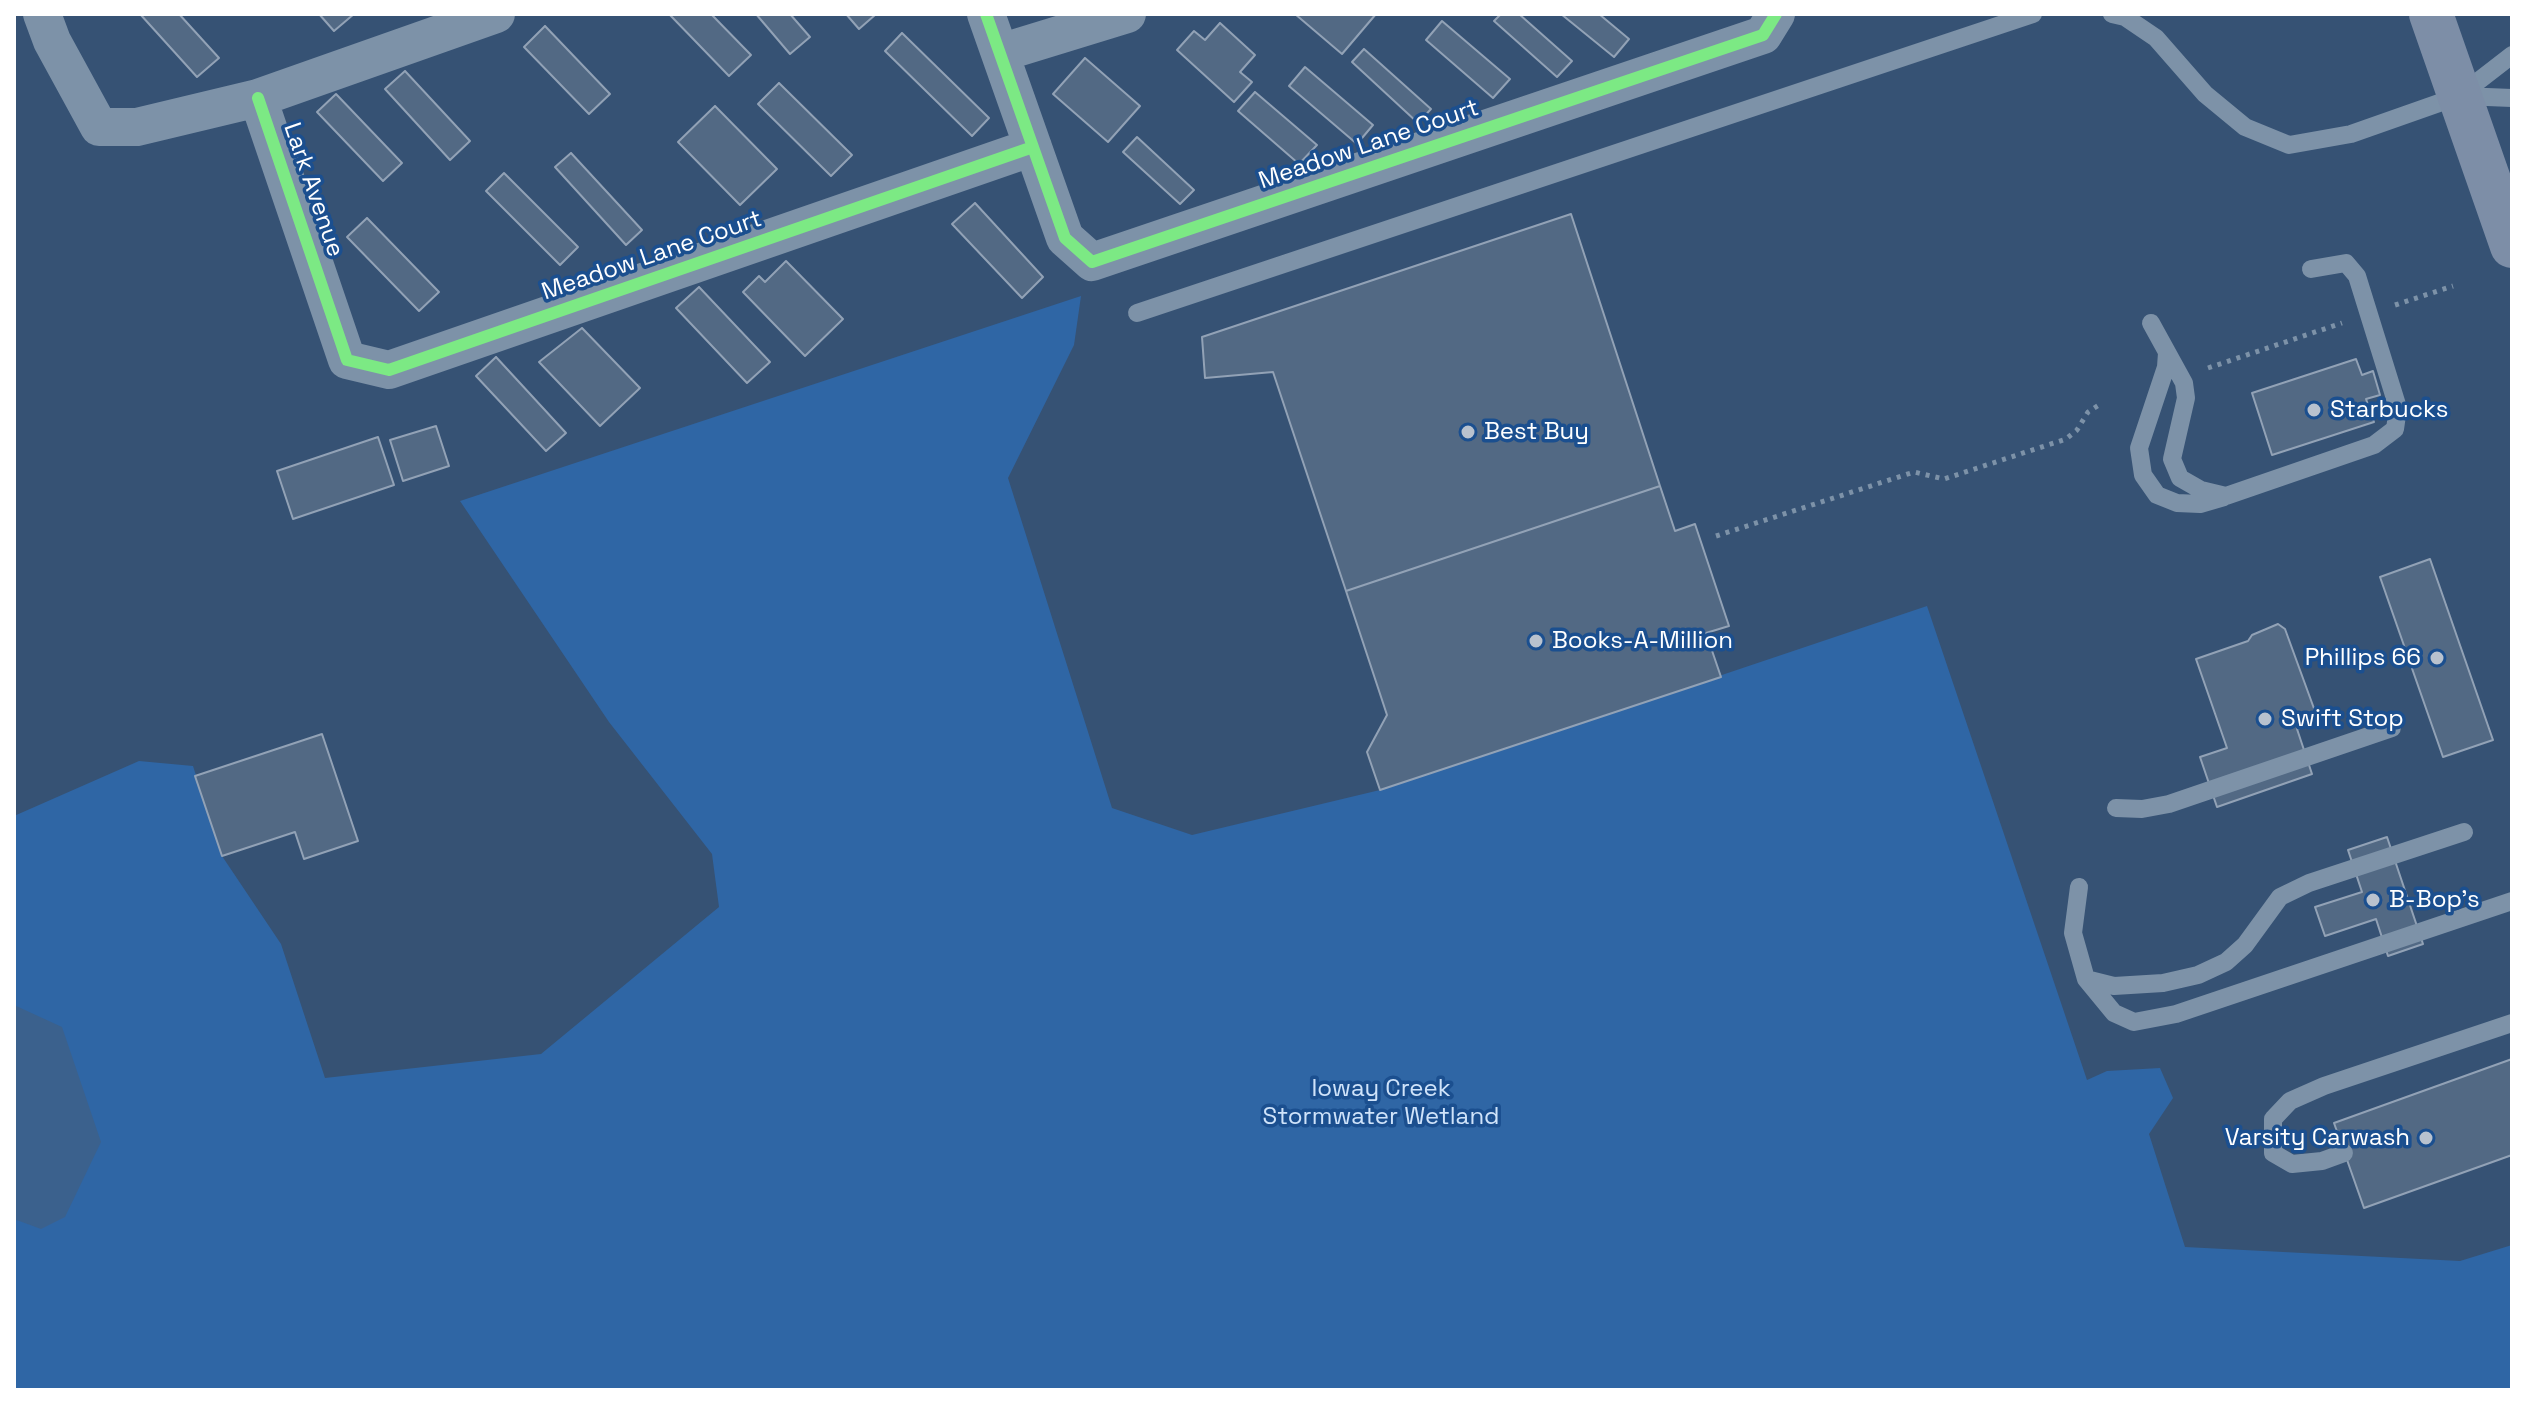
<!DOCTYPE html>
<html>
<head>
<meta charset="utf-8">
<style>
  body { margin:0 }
  #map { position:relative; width:2526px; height:1404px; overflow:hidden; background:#365274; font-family:"Space Grotesk",sans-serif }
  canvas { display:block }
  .frame { position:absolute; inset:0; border:16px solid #fff; pointer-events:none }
</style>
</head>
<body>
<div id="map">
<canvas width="2526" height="1404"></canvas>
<div class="frame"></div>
</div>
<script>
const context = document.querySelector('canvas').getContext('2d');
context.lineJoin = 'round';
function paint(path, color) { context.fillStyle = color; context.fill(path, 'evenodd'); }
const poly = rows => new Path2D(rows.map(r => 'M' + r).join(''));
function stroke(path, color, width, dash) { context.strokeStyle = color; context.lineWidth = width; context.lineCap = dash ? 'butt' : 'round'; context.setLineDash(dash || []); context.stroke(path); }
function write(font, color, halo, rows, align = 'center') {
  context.font = font + ' "Space Grotesk",sans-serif'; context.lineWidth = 7; context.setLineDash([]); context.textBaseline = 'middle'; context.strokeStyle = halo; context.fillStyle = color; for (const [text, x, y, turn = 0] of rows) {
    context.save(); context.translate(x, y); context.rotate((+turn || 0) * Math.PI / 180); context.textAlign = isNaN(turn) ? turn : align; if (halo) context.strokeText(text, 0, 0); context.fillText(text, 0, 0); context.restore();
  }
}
const green = poly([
  [1081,296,1074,345,1008,478,1112,808,1192,835,1380,790,1927,606,2087,1080,2107,1071,2160,1068,2173,1098,2149,1134,2185,1247,2460,1261,2512,1245,2512,1390,14,1390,14,816,139,761,193,766,222,856,281,944,325,1078,541,1054,719,907,712,854,609,722,460,501]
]);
const water = poly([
  [14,1005,62,1027,101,1142,65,1217,41,1229,14,1219]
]);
const building = poly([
  [140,14,179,14,219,58,197,77,140,14],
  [319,14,354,14,334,31,319,14],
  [669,14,711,14,751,55,729,76,669,14],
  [756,14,790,14,810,37,790,54,756,14],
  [846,14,874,14,875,15,859,29,846,14],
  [1295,14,1376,14,1342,54,1295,14],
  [1501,14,1519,14,1572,61,1557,77,1494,21,1501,14],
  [1561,14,1599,14,1629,39,1614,57,1561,14],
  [1442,21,1510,79,1493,98,1426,40,1442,21],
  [1220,23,1255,55,1240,72,1252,82,1234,102,1177,50,1194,31,1205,40,1220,23],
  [545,26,610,94,589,114,524,47,545,26],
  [902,33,989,118,972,136,885,51,902,33],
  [1364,49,1431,109,1418,123,1352,62,1364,49],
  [1085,58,1140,106,1108,142,1053,94,1085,58],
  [1305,67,1373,125,1357,144,1289,86,1305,67],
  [405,71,470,141,450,160,385,89,405,71],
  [779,83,852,155,831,176,758,104,779,83],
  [1255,92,1317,145,1299,164,1238,111,1255,92],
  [336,94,402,163,383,181,317,112,336,94],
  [715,106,777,169,740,205,678,142,715,106],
  [1137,137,1194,190,1180,204,1123,152,1137,137],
  [571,153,642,230,626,245,555,167,571,153],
  [504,173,578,247,560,265,486,191,504,173],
  [975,203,1043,277,1022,298,952,224,975,203],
  [1571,214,1660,486,1346,591,1273,372,1205,378,1202,337,1571,214],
  [367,218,439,292,419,311,347,237,367,218],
  [786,261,843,319,805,356,743,292,759,276,765,282,786,261],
  [699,287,770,362,747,383,676,308,699,287],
  [582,328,640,388,600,426,539,362,582,328],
  [496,357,566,433,546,451,476,376,496,357],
  [2356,359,2362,375,2373,371,2380,395,2366,399,2374,422,2272,455,2252,393,2356,359],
  [436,426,449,466,403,481,390,440,436,426],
  [378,437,394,485,293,519,277,471,378,437],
  [1660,486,1675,531,1695,524,1729,626,1706,633,1721,677,1380,790,1367,752,1387,715,1346,591,1660,486],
  [2430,559,2493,740,2443,757,2380,577,2430,559],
  [2278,624,2285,629,2316,714,2311,724,2297,729,2312,774,2217,807,2200,757,2227,748,2196,659,2248,641,2252,635,2278,624],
  [322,734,358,841,304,859,295,832,222,856,195,776,322,734],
  [2387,837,2423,944,2388,956,2376,919,2325,936,2315,907,2362,892,2348,850,2387,837],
  [2512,1059,2512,1155,2364,1208,2334,1123,2512,1059]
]);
const path = poly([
  [2395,305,2453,286],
  [2208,368,2342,323],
  [1716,536,1914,472,1944,479,2066,439,2077,430,2088,412,2102,403]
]);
const lane = poly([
  [2112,14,2125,17,2156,38,2205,94,2245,127,2289,145,2351,134,2459,96,2512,55],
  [2462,96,2512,98],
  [1137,313,2033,14],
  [2151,323,2184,383,2186,398,2172,459,2180,478,2201,490,2226,496,2374,445,2395,429,2398,408,2357,276,2346,263,2311,269],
  [2167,353,2166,367,2139,448,2143,475,2157,495,2177,503,2200,504,2224,497],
  [2116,808,2142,809,2169,804,2392,728],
  [2079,887,2073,933,2086,979,2114,1013,2134,1022,2176,1014,2512,901],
  [2086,979,2114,986,2163,983,2198,975,2226,962,2245,945,2280,897,2309,883,2464,832],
  [2344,1153,2322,1161,2292,1164,2273,1153,2273,1119,2290,1101,2324,1086,2512,1023]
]);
const street = poly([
  [42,14,52,41,99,127,137,127,258,98,496,14],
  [986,14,1065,238,1092,262,1763,35,1776,14],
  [1000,53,1127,14],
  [258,98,347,360,389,370,1033,147]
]);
const primary = poly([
  [2431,14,2512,246]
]);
const cycleway = poly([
  [986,14,1065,238,1092,262,1763,35,1776,14],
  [258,98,347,360,389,370,1033,147]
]);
const markers = [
  [2314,410,8,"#b9c2ce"],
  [1468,432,8,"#b9c2ce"],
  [1536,641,8,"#b9c2ce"],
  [2437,658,8,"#b9c2ce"],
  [2265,719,8,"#b9c2ce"],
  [2373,900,8,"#b9c2ce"],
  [2426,1138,8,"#b9c2ce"]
];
const streetNames = [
  ["Meadow Lane Court",1369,145,-19],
  ["Lark Avenue",313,190,71],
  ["Meadow Lane Court",652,256,-19]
];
const poiNames = [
  ["Starbucks",2330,410],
  ["Best Buy",1484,432],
  ["Books-A-Million",1552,641],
  ["Phillips 66",2421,658,"right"],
  ["Swift Stop",2281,719],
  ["B-Bop's",2389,900],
  ["Varsity Carwash",2410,1138,"right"]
];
const parkNames = [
  ["Ioway Creek",1381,1089],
  ["Stormwater Wetland",1381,1117]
];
paint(green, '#2f66a5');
paint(water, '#3b618d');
paint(building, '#526984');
stroke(building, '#92a2b6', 2);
stroke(path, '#7d92a8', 5, [4, 6]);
stroke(lane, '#7d92a8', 18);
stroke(street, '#7d92a8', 38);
stroke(primary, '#7d8ea7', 44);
stroke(cycleway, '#7ce984', 12);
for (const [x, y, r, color] of markers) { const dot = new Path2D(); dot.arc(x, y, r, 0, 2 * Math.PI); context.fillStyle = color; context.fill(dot); stroke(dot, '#1b4f8f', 3); }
write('24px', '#fff', '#1b4f8f', streetNames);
write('24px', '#fff', '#1b4f8f', poiNames, 'left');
write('24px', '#cfe3fa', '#1b4f8f', parkNames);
</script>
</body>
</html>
